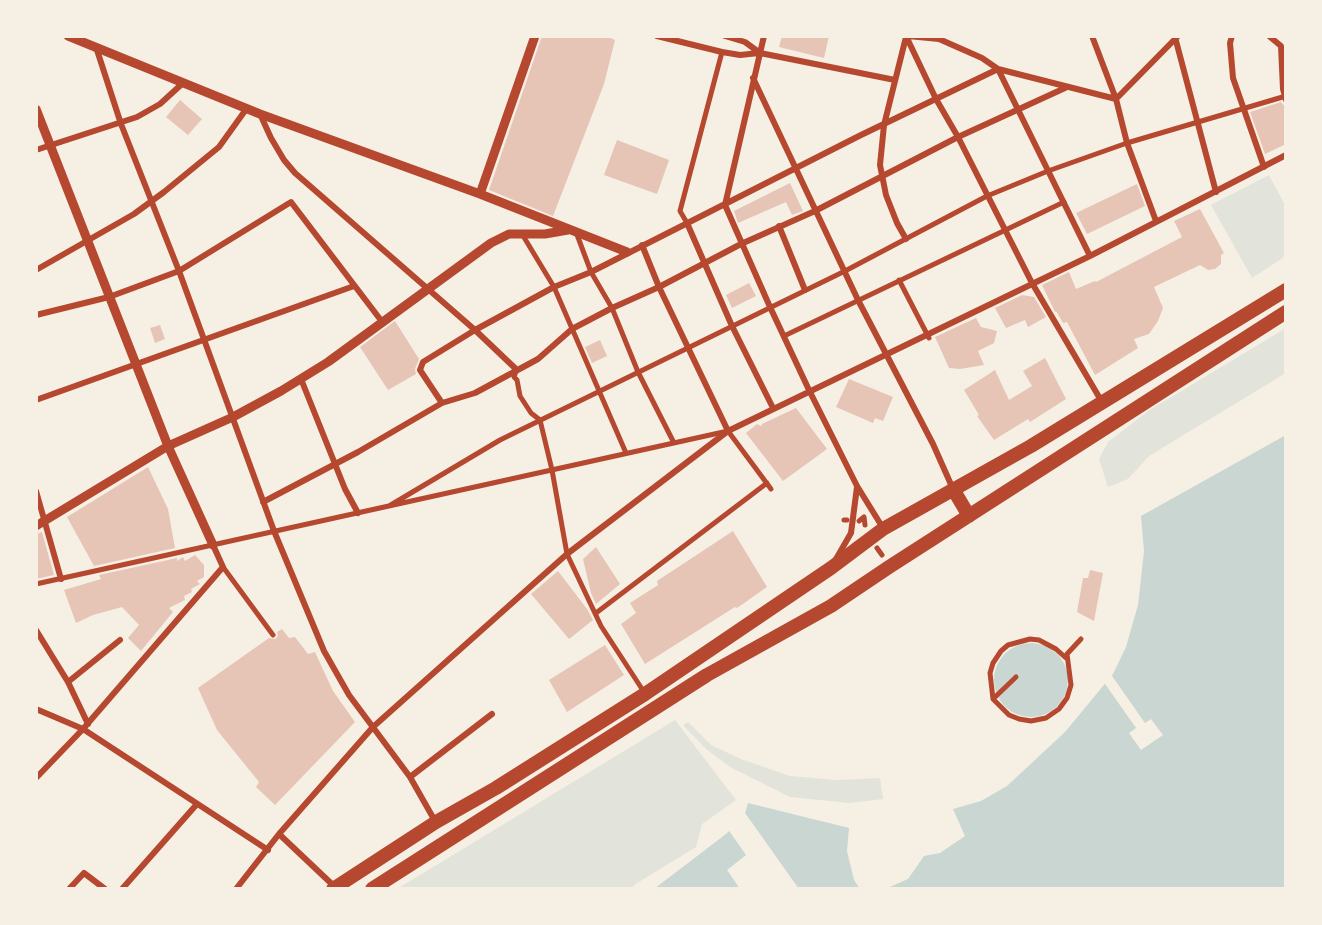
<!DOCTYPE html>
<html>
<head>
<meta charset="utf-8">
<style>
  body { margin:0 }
  #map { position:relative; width:1322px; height:925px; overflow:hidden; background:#f6efe4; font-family:"PT Serif",serif }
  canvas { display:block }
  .frame { position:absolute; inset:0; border:38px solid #f6efe4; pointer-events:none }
</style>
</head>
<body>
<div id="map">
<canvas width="1322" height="925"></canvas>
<div class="frame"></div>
</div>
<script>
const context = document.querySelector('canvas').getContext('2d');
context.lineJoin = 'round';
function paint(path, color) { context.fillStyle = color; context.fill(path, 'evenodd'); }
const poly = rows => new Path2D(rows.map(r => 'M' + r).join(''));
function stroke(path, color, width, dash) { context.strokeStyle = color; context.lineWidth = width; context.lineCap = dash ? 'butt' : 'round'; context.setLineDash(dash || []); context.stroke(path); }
const green = poly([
  [1269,175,1286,207,1286,256,1252,278,1211,205],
  [1286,328,1286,373,1149,456,1128,479,1108,487,1099,459,1108,442,1148,411],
  [675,720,736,800,702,824,696,847,634,885,633,889,397,889],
  [688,722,711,745,741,759,790,776,837,780,880,778,883,799,849,803,790,797,730,767,706,749,683,725]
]);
const water = poly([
  [1286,435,1286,889,885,889,908,879,924,856,940,853,965,836,953,809,981,801,1007,786,1065,732,1113,674,1126,647,1138,605,1144,551,1141,516],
  '994 680a37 37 0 1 1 74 0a37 37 0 1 1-74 0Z',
  [748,803,849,828,847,851,854,880,860,889,654,889,726,834,744,817]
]);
const pier = poly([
  [1110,673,1145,723,1151,719,1163,735,1141,750,1129,733,1136,728,1103,681],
  [743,810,799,889,740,889,727,870,746,855,727,828,741,816]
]);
const building = poly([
  [542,36,606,36,615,40,604,84,553,216,489,190],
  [782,36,829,36,824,58,779,47],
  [180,100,202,119,188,135,166,117],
  [1281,102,1286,108,1286,144,1265,154,1250,112],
  [617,140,669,160,657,194,604,175],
  [790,183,803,211,792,215,786,202,738,223,734,211],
  [1137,184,1145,206,1087,234,1076,213],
  [1200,209,1224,253,1221,255,1221,264,1215,269,1208,270,1200,265,1154,287,1163,308,1158,321,1149,334,1134,339,1138,348,1095,375,1067,322,1063,323,1056,311,1055,312,1042,285,1069,272,1076,289,1095,281,1096,282,1182,237,1174,221],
  [749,283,756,296,732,308,726,295],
  [1022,295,1034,297,1046,317,1028,327,1025,320,1006,328,995,308],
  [976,318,981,327,997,331,994,343,978,351,984,365,960,369,949,368,935,337],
  [395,321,419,359,415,369,416,374,388,390,360,347],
  [160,325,165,339,155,343,150,328],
  [600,340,607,356,592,363,585,347],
  [1045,358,1066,399,1030,422,1028,419,994,440,977,416,979,415,964,390,995,370,1009,400,1032,386,1023,371],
  [849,379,893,397,883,421,875,418,873,423,836,407],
  [796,408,827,449,783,481,746,433,757,424,761,426,762,424],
  [148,467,168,509,175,548,94,566,67,517],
  [733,531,767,587,737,608,735,607,645,664,621,624,636,613,630,603,658,585,657,581],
  [42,532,54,575,36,579,36,534],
  [596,547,620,584,596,604,591,593,583,559],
  [195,555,204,565,204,577,197,581,200,584,191,589,192,592,184,596,185,600,169,608,173,612,141,651,128,638,139,625,122,607,93,615,76,623,64,590,101,579,99,575,177,558,177,561,183,557,185,561],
  [1090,570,1103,573,1094,621,1077,612,1083,578,1088,578],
  [558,571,587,609,593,620,569,639,531,594],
  [282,629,289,638,295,637,308,654,315,652,333,691,355,722,275,805,256,787,259,782,217,730,198,688,269,638,275,639,278,636,277,632],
  [605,645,624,675,567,712,549,680]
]);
const pedestrian = poly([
  [687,223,680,211,722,52],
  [576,232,591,272,612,308,638,372,674,443],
  [522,234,554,287,626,453],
  [899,280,929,338],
  [784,336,1064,202],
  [516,371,514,377,517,380,520,396,531,413,540,420,552,470,567,554,601,626,644,692],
  [389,506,500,440,845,271,987,196,1048,171,1127,143,1286,96],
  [844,520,847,520],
  [859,521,864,517,865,525],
  [877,548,882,555],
  [223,567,273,635],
  [36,584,728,431,771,489],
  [596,613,767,483],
  [1066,658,1056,649,1039,640,1030,639,1008,645,1001,651,993,663,990,673,993,699,1009,715,1019,719,1031,721,1046,718,1059,709,1067,698,1071,685,1067,654,1081,639],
  [993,699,1016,677]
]);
const minor = poly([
  [657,36,722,52,740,55,759,53],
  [725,36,745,42,760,53,895,80],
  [764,36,725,205,770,307,809,390,857,486,883,528],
  [906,36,936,99,958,137,1032,283,1102,402],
  [908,36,939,39,982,58,998,69,1116,99,1178,36],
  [1092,36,1116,99,1127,143,1156,221],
  [1232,36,1230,43,1233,78,1264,167],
  [1269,36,1281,46,1283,89,1286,100],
  [906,37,884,125,880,165,886,195,897,223,906,239],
  [1175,37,1216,192],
  [96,47,121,124,179,271,274,531,324,651,349,695,410,777,435,821],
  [753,78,858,300,933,444,953,489],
  [260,114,271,138,284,160,295,173,475,330,517,370],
  [36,150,137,117,160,104,183,83],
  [687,223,732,326,773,408],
  [779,226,805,290],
  [642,245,659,287,728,431],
  [36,270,134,214,164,192,219,147,247,108],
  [36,315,109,297,179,271,291,202,383,323],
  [301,379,345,489,358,513],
  [36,400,354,286],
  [442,403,420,370,423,362,475,330,554,287,591,272,861,135,998,69,1090,256],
  [36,491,61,579],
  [263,502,358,452,442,403,475,393,538,359,572,329,612,308,659,287,741,244,815,211,958,137,1065,88],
  [836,559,851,533,857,487],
  [36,630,68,682,88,724],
  [68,682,120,640],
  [36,709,83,729,268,850],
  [410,777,492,714],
  [36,778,83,729,223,567,213,545],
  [279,834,335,887],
  [69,889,84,873,105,889],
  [122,889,197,804],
  [236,889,279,834,373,727,567,554,728,431,1090,256,1286,155]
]);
const tertiary = poly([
  [68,36,260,114,480,194,627,252],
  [36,109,168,446,213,545],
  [480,194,535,36],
  [36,526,168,446,233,417,281,391,328,362,491,243,509,234,545,234,568,230]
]);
const trunk = poly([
  [953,489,969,516],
  [333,889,436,822,496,788,645,694,831,568,883,529,1031,446,1286,290],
  [372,889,707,675,831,606,889,567,1286,312]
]);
paint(green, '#e2e4dc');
paint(water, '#c9d6d2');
paint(pier, '#f6efe4');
paint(building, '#e6c5b7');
stroke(pedestrian, '#b5482f', 5);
stroke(minor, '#b5482f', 6);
stroke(tertiary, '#b5482f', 9);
stroke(trunk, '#b5482f', 14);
</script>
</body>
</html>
